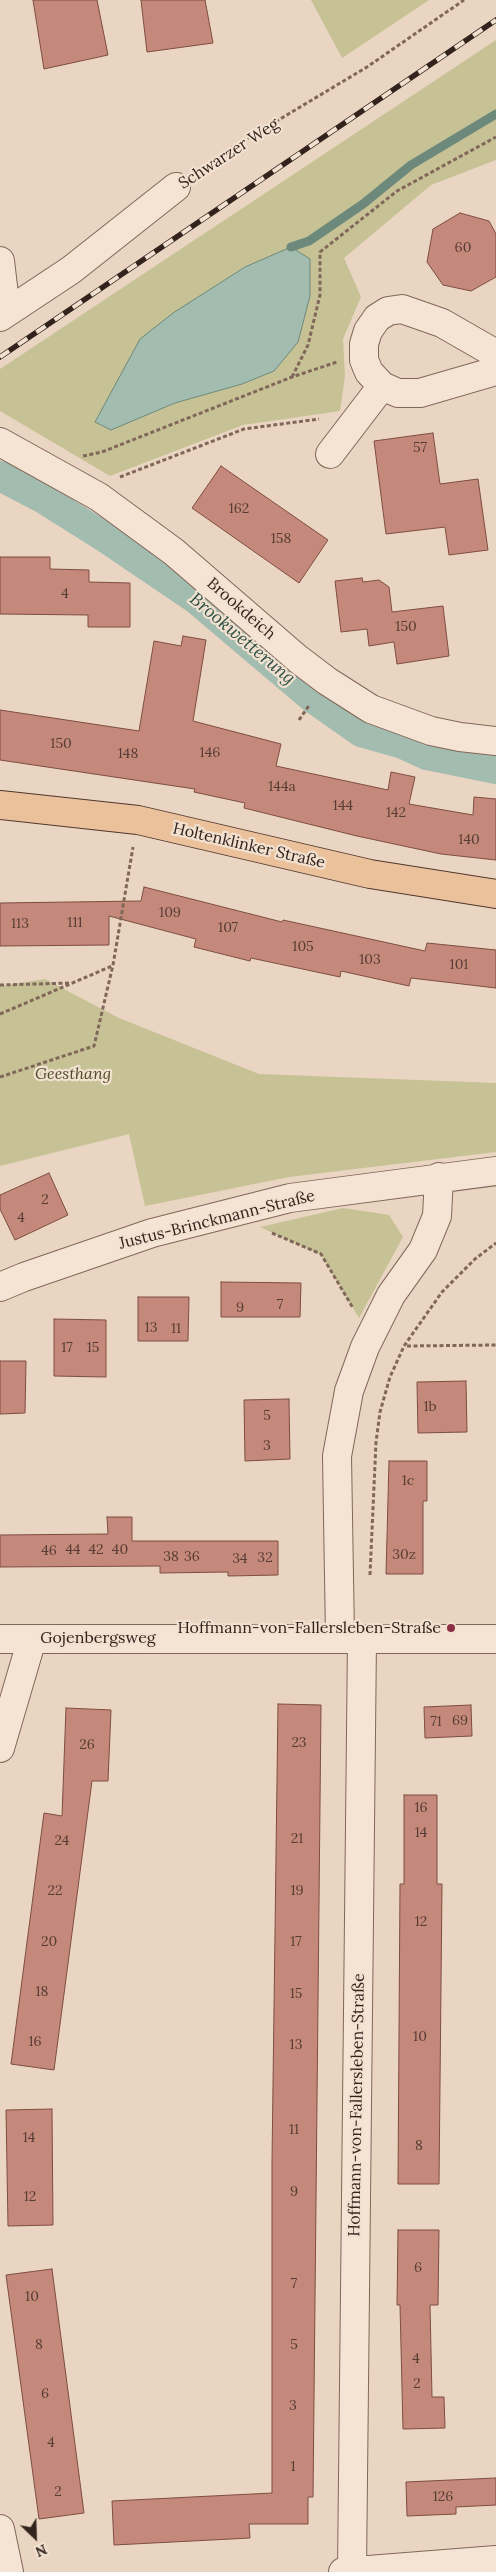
<!DOCTYPE html>
<html>
<head>
<meta charset="utf-8">
<style>
  body { margin:0 }
  #map { position:relative; width:496px; height:2572px; overflow:hidden; background:#e9d5c1; font-family:Lora,serif }
  canvas { display:block }
  .north { position:absolute; left:10px; top:2512px; width:50px; height:50px; -webkit-text-stroke:4px #f2e1d0; paint-order:stroke; rotate:156deg; font-size:14px; font-weight:700; line-height:20px; text-align:center; color:#32231d }
  .north::after { content:''; display:block; margin:auto; width:18px; height:22px; background:#32231d; clip-path:polygon(50% 0,100% 100%,50% 72%,0 100%) }
</style>
</head>
<body>
<div id="map">
<canvas width="496" height="2572"></canvas>
<div class="north">N</div>
</div>
<script>
const context = document.querySelector('canvas').getContext('2d');
context.lineJoin = 'round';
function paint(path, color) { context.fillStyle = color; context.fill(path, 'evenodd'); }
const poly = rows => new Path2D(rows.map(r => 'M' + r).join(''));
function stroke(path, color, width, dash) { context.strokeStyle = color; context.lineWidth = width; context.lineCap = dash ? 'butt' : 'round'; context.setLineDash(dash || []); context.stroke(path); }
function write(font, color, halo, rows, align = 'center') {
  context.font = font + ' Lora,serif'; context.lineWidth = 4.5; context.setLineDash([]); context.textBaseline = 'middle'; context.strokeStyle = halo; context.fillStyle = color; for (const [text, x, y, turn = 0] of rows) {
    context.save(); context.translate(x, y); context.rotate((+turn || 0) * Math.PI / 180); context.textAlign = isNaN(turn) ? turn : align; if (halo) context.strokeText(text, 0, 0); context.fillText(text, 0, 0); context.restore();
  }
}
const green = poly([
  [311,0,429,0,342,58],
  [496,40,496,160,431,185,344,258,361,297,343,339,345,376,340,411,243,425,110,476,0,411,0,369],
  [274,371,242,384,175,403,95,422,110,398],
  [45,979,119,1018,259,1074,496,1083,496,1152,289,1177,145,1206,129,1134,0,1166,0,986],
  [343,1208,389,1215,403,1237,359,1318,321,1255,260,1227]
]);
const water = poly([
  [291,247,310,259,310,296,298,342,274,371,242,384,175,403,111,430,95,422,140,339,173,313,245,267,291,247]
]);
const stream = poly([
  [291,247,309,241,363,204,411,165,496,114]
]);
const canal = poly([
  [0,476,44,499,106,538,196,599,314,699,361,732,403,744,427,755,496,769]
]);
const building = poly([
  [33,0,97,0,108,55,44,69,33,0],
  [141,0,205,0,213,43,147,52,141,0],
  [460,213,489,221,496,234,496,277,471,291,443,285,427,262,433,229,460,213],
  [433,433,440,484,478,479,488,550,449,555,445,527,386,534,374,441,433,433],
  [221,466,328,540,299,583,192,508,221,466],
  [0,557,50,557,50,569,89,570,89,582,130,583,130,627,88,627,88,615,0,614,0,557],
  [362,578,363,582,379,580,389,587,392,612,443,606,449,656,397,664,394,642,369,646,367,629,341,632,335,581,362,578],
  [183,636,206,640,193,721,281,744,276,766,388,790,391,772,415,777,409,804,473,815,474,797,496,799,496,860,441,854,357,836,244,808,245,803,194,792,195,789,0,760,0,710,139,731,154,641,181,646,183,636],
  [144,887,282,922,283,920,425,951,427,943,496,950,496,988,411,978,409,986,341,971,340,977,251,958,250,961,194,947,196,939,109,916,109,945,0,946,0,903,141,901,144,887],
  [49,1173,68,1215,15,1240,0,1209,0,1195,49,1173],
  [221,1282,301,1283,300,1317,221,1317,221,1282],
  [138,1297,189,1297,188,1341,138,1341,138,1297],
  [54,1319,106,1320,106,1377,54,1376,54,1319],
  [0,1361,26,1361,25,1413,0,1414,0,1361],
  [466,1381,467,1432,418,1433,417,1382,466,1381],
  [289,1399,290,1459,245,1461,244,1400,289,1399],
  [389,1461,427,1461,427,1501,423,1501,423,1574,386,1574,389,1461],
  [107,1517,132,1517,132,1541,278,1541,278,1575,228,1576,228,1572,160,1573,160,1566,0,1567,0,1535,108,1534,107,1517],
  [278,1704,321,1705,313,2497,308,2497,308,2524,249,2524,250,2538,114,2545,112,2501,272,2493,272,2161,278,1704],
  [471,1705,472,1736,425,1738,424,1707,471,1705],
  [66,1708,111,1710,108,1781,92,1781,54,2070,11,2064,44,1813,62,1816,66,1708],
  [404,1795,437,1795,437,1884,442,1884,439,2184,398,2184,400,1884,404,1884,404,1795],
  [52,2109,53,2225,8,2226,6,2110,52,2109],
  [398,2230,439,2230,438,2305,430,2305,432,2397,444,2397,445,2428,403,2429,400,2305,397,2305,398,2230],
  [52,2269,84,2513,39,2519,6,2275,52,2269],
  [496,2478,496,2505,456,2507,456,2514,407,2516,406,2482,496,2478]
]);
const path = poly([
  [199,171,225,152,367,67,464,0],
  [292,377,308,345,320,295,320,252,397,191,496,137],
  [83,456,102,452,292,377,337,362],
  [120,477,244,429,319,419],
  [299,720,310,704],
  [0,985,70,983],
  [0,1014,112,966],
  [0,1077,94,1046,113,965,133,847],
  [272,1233,321,1254,353,1308],
  [407,1346,496,1345],
  [370,1575,376,1442,380,1412,390,1377,404,1346,442,1292,475,1259,496,1243]
]);
const minor = poly([
  [0,261,6,312],
  [0,317,71,270,176,187],
  [496,354,442,323,402,309,388,311,377,318,368,331,364,344,364,360,369,372,382,386,398,393,420,393,496,371],
  [0,442,99,497,174,552,298,659,327,681,371,709,431,731,460,737,496,741],
  [330,454,382,386],
  [0,1287,24,1277,152,1233,290,1198,496,1171],
  [340,1637,337,1456,349,1391,365,1347,391,1295,423,1250,437,1216,439,1177],
  [0,1639,496,1639],
  [0,1748,32,1639],
  [0,2529,9,2572],
  [352,2571,362,1639],
  [343,2572,496,2560]
]);
const major = poly([
  [0,805,138,820,370,874,496,894]
]);
const rail = poly([
  [0,357,496,20]
]);
const markers = [
  [451,1628,5,"#8b3044"]
];
const numberNames = [
  ["60",463,248],
  ["57",420,448],
  ["162",239,509],
  ["158",281,539],
  ["4",65,594],
  ["150",406,627],
  ["150",61,744],
  ["146",210,753],
  ["148",128,754],
  ["144a",282,787],
  ["144",343,806],
  ["142",396,813],
  ["140",469,840],
  ["109",170,913],
  ["111",75,923],
  ["113",20,924],
  ["107",228,928],
  ["105",303,947],
  ["103",370,960],
  ["101",459,965],
  ["2",45,1200],
  ["4",21,1218],
  ["7",280,1305],
  ["9",240,1308],
  ["13",151,1328],
  ["11",176,1329],
  ["17",67,1348],
  ["15",93,1348],
  ["1b",430,1407],
  ["5",267,1416],
  ["3",267,1446],
  ["1c",408,1481],
  ["44",73,1550],
  ["42",96,1550],
  ["40",120,1550],
  ["46",49,1551],
  ["30z",404,1555],
  ["38",171,1557],
  ["36",192,1557],
  ["32",265,1558],
  ["34",240,1559],
  ["69",460,1721],
  ["71",436,1722],
  ["23",299,1743],
  ["26",87,1745],
  ["16",421,1808],
  ["14",421,1833],
  ["21",297,1839],
  ["24",62,1841],
  ["22",55,1891],
  ["19",297,1891],
  ["12",421,1922],
  ["20",49,1942],
  ["17",296,1942],
  ["18",42,1992],
  ["15",296,1994],
  ["10",420,2037],
  ["16",35,2042],
  ["13",296,2045],
  ["11",294,2130],
  ["14",29,2138],
  ["8",419,2146],
  ["9",294,2192],
  ["12",30,2197],
  ["6",418,2268],
  ["7",294,2284],
  ["10",32,2297],
  ["8",39,2345],
  ["5",294,2345],
  ["4",416,2359],
  ["2",417,2384],
  ["6",45,2394],
  ["3",293,2406],
  ["4",51,2443],
  ["1",293,2467],
  ["2",58,2492],
  ["126",443,2497]
];
const streetNames = [
  ["Schwarzer Weg",229,154,-33],
  ["Brookdeich",241,609,41],
  ["Holtenklinker Straße",249,846,13],
  ["Justus-Brinckmann-Straße",217,1220,-14],
  ["Gojenbergsweg",98,1638],
  ["Hoffmann-von-Fallersleben-Straße",357,2105,-89]
];
const parkNames = [
  ["Geesthang",73,1074]
];
const poiNames = [
  ["Hoffmann-von-Fallersleben-Straße",441,1628]
];
const waterNames = [
  ["Brookwetterung",242,639,40]
];
paint(green, '#c6c296');
paint(water, '#a3bcb0');
stroke(water, '#6c897b', 1);
stroke(stream, '#6c897b', 9);
stroke(canal, '#a3bcb0', 30);
paint(building, '#c4897a');
stroke(building, '#7e4d42', 1);
stroke(minor, '#81675a', 30);
stroke(major, '#4f372e', 30);
stroke(path, '#81675a', 3, [4, 2.5]);
stroke(minor, '#f5e4d3', 28);
stroke(major, '#eac19b', 28);
stroke(rail, '#32231d', 5.5);
stroke(rail, '#f2e1d0', 4, [11]);
for (const [x, y, r, color] of markers) { const dot = new Path2D(); dot.arc(x, y, r, 0, 2 * Math.PI); context.fillStyle = color; context.fill(dot); stroke(dot, '#f2e1d0', 2); }
write('14px', '#563c34', null, numberNames);
write('16px', '#32231d', '#f2e1d0', streetNames);
write('italic 16px', '#4b4d26', '#f2e1d0', parkNames);
write('16px', '#32231d', '#f2e1d0', poiNames, 'right');
write('italic 18px', '#2e5147', '#f2e1d0', waterNames);
</script>
</body>
</html>
